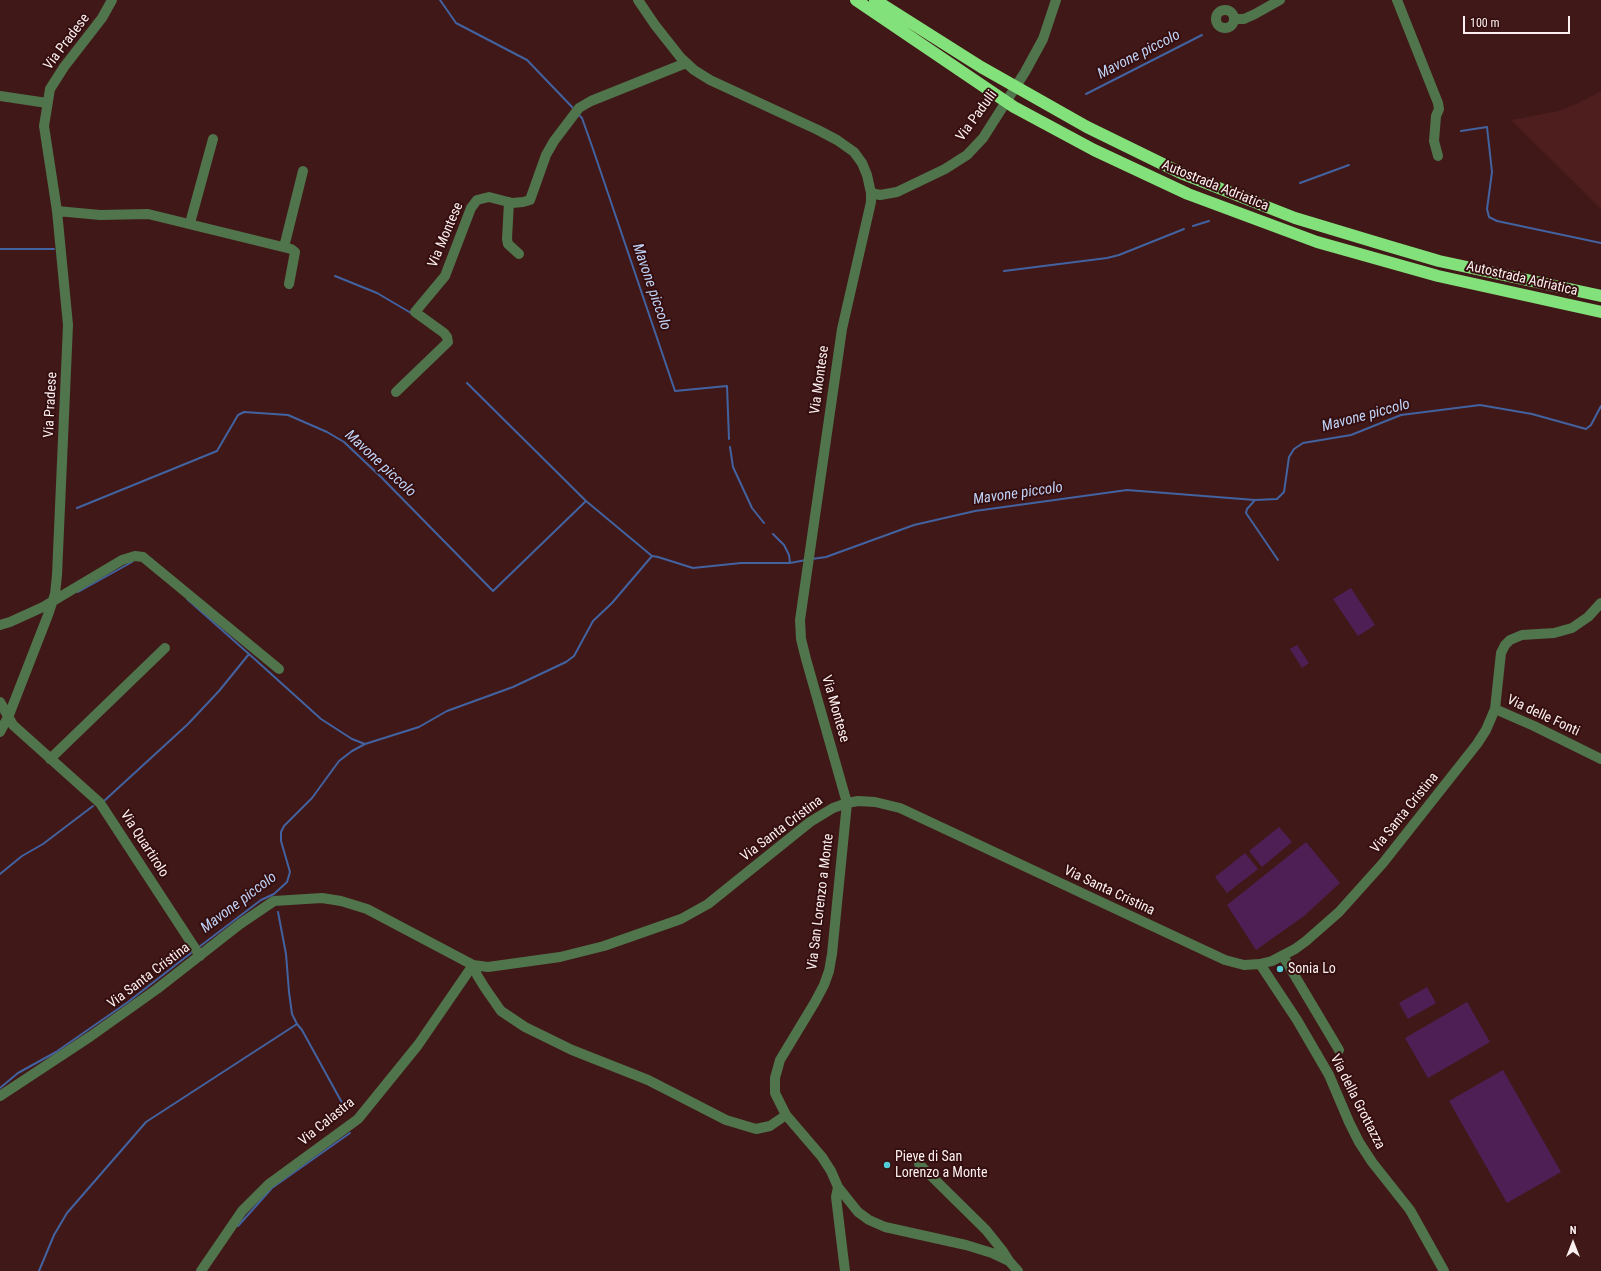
<!DOCTYPE html>
<html>
<head>
<meta charset="utf-8">
<style>
  body { margin:0 }
  #map { position:relative; width:1601px; height:1271px; overflow:hidden; background:#401818; font-family:"Roboto Condensed",sans-serif }
  canvas { display:block }
  .north { position:absolute; left:1553px; top:1223px; width:40px; height:40px; -webkit-text-stroke:3px #350e0f; paint-order:stroke; rotate:0deg; font-size:11px; font-weight:700; line-height:16px; text-align:center; color:#fbf0ef }
  .north::after { content:''; display:block; margin:auto; width:14px; height:18px; background:#fbf0ef; clip-path:polygon(50% 0,100% 100%,50% 72%,0 100%) }
  .scale { position:absolute; left:1463px; top:16px; width:107px; height:18px; box-sizing:border-box; border:2px solid #fbf0ef; border-top:0; padding-left:5px; font-size:12px; line-height:14px; white-space:nowrap; color:#fbf0ef; -webkit-text-stroke:3px #350e0f; paint-order:stroke }
</style>
</head>
<body>
<div id="map">
<canvas width="1601" height="1271"></canvas>
<div class="north">N</div>
<div class="scale">100 m</div>
</div>
<script>
const context = document.querySelector('canvas').getContext('2d');
context.lineJoin = 'round';
function paint(path, color) { context.fillStyle = color; context.fill(path, 'evenodd'); }
const poly = rows => new Path2D(rows.map(r => 'M' + r).join(''));
function stroke(path, color, width, dash) { context.strokeStyle = color; context.lineWidth = width; context.lineCap = dash ? 'butt' : 'round'; context.setLineDash(dash || []); context.stroke(path); }
function write(font, color, halo, rows, align = 'center') {
  context.font = font + ' "Roboto Condensed",sans-serif'; context.lineWidth = 4; context.setLineDash([]); context.textBaseline = 'middle'; context.strokeStyle = halo; context.fillStyle = color; for (const [text, x, y, turn = 0] of rows) {
    context.save(); context.translate(x, y); context.rotate((+turn || 0) * Math.PI / 180); context.textAlign = isNaN(turn) ? turn : align; if (halo) context.strokeText(text, 0, 0); context.fillText(text, 0, 0); context.restore();
  }
}
const built = poly([
  [1601,91,1601,209,1511,120,1558,111,1576,104]
]);
const green = poly([
  [1351,588,1375,625,1358,636,1333,599],
  [1297,645,1309,663,1302,668,1290,649],
  [1279,827,1292,842,1262,867,1249,851],
  [1306,842,1340,883,1304,916,1256,950,1227,905],
  [1245,853,1258,869,1227,893,1215,877],
  [1427,987,1436,1003,1408,1019,1399,1003],
  [1467,1002,1490,1042,1428,1078,1405,1038],
  [1503,1070,1561,1172,1507,1203,1449,1101]
]);
const stream = poly([
  [440,0,456,23,527,60,574,109],
  [1086,94,1202,35],
  [578,114,582,118,594,152,675,391,727,386,729,439],
  [1461,131,1487,127,1492,172,1487,209,1489,217,1497,221,1601,243],
  [1300,183,1349,165],
  [1193,226,1209,221],
  [0,249,54,249],
  [1004,271,1107,258,1119,255,1184,229],
  [335,276,377,293,411,313],
  [467,383,586,501],
  [730,447,733,467,752,508,764,523],
  [1255,500,1247,509,1246,513,1278,560],
  [77,508,217,451,238,415,244,412,288,415,327,432,344,442,381,477,493,591,586,501,652,556],
  [773,534,784,545,789,555,790,563],
  [812,559,826,557,914,525,975,511,1127,490,1255,500,1277,499,1284,492,1289,457,1294,449,1303,443,1351,435,1401,415,1480,405,1532,414,1586,429,1591,425,1601,406],
  [78,592,132,562],
  [187,599,249,654],
  [104,801,188,724,219,691,249,654,321,719,352,739,365,744],
  [0,874,22,856,43,844,93,806],
  [278,912,286,954,289,992,292,1014,297,1024,302,1030,346,1110],
  [199,947,261,900,274,894,287,882,290,872,281,841,281,832,284,826,312,798,339,761,352,751,365,744,419,727,447,711,513,687,566,662,574,656,593,621,612,603,652,556,658,557,693,568,741,563,790,563,806,560],
  [0,1088,18,1073,56,1052,128,1002,191,953],
  [238,1226,272,1188,350,1133],
  [39,1271,54,1235,67,1213,146,1122,297,1024]
]);
const minor = poly([
  [638,0,655,25,681,58,694,70,710,80,818,130,837,140,854,152,862,163,867,175,871,193,871,202,842,329,800,620,801,639,806,659,847,803,832,954,829,971,824,985,815,1002,780,1060,775,1078,775,1093,786,1115,822,1157,831,1171,838,1187,858,1212,869,1220,885,1227,966,1245,992,1253,1009,1261,1018,1271],
  [1397,0,1438,103,1439,109,1436,116,1434,141,1438,156],
  '1216 19a9 9 0 1 1 18 0a9 9 0 1 1-18 0Z',
  [1235,19,1244,19,1255,14,1280,0],
  [0,96,47,103],
  [871,193,880,195,897,192,945,169,967,155,983,138,1025,72,1043,39,1056,0],
  [509,202,507,239,508,244,519,254],
  [57,211,100,215,148,214,291,249,295,252,289,284],
  [190,223,213,139],
  [284,247,303,171],
  [396,392,448,342,447,337,444,333,415,312,445,276,471,208,477,200,489,197,512,203,523,202,530,200,546,155,554,141,579,108,591,101,686,63],
  [0,625,10,622,43,607,122,560,135,556,143,557,279,669],
  [0,702,13,725,100,803,200,956],
  [1495,709,1534,726,1601,759],
  [0,732,9,715,48,615,55,594,57,575,68,325,57,211,44,126,50,89,64,67,102,18,112,0],
  [50,759,165,648],
  [1283,956,1339,1050],
  [1260,964,1297,1020,1329,1075,1349,1122,1359,1142,1372,1162,1410,1210,1444,1271],
  [473,965,477,975,485,988,501,1011,525,1027,572,1050,648,1080,726,1120,756,1129,770,1126,786,1115],
  [0,1096,91,1036,157,989,240,924,274,901,322,898,341,901,367,909,473,965,488,967,560,957,604,946,681,919,708,904,810,822,833,808,847,803,858,801,875,802,900,808,1225,960,1244,965,1260,964,1272,961,1295,949,1306,941,1339,912,1383,863,1477,744,1486,730,1495,709,1501,653,1505,645,1510,640,1522,635,1554,633,1572,628,1588,617,1601,603],
  [919,1164,986,1230,1002,1250,1009,1261],
  [838,1187,836,1197,845,1271],
  [201,1271,242,1211,269,1184,358,1119,418,1045,473,965]
]);
const highway = poly([
  [856,0,1014,107,1094,150,1188,194,1317,242,1438,276,1601,312],
  [875,0,981,67,1087,127,1183,174,1295,218,1388,246,1439,261,1601,296]
]);
const markers = [
  [1280,969,4,"#52ccd5"],
  [887,1165,4,"#52ccd5"]
];
const streetNames = [
  ["Via Pradese",67,42,-53],
  ["Via Padulli",977,116,-54],
  ["Autostrada Adriatica",1215,186,22],
  ["Via Montese",446,235,-67],
  ["Autostrada Adriatica",1522,279,13],
  ["Via Montese",820,380,-82],
  ["Via Pradese",51,405,-87],
  ["Via Montese",835,709,74],
  ["Via delle Fonti",1543,716,25],
  ["Via Santa Cristina",1405,813,-51],
  ["Via Santa Cristina",782,829,-37],
  ["Via Quartirolo",144,844,57],
  ["Via Santa Cristina",1109,891,25],
  ["Via San Lorenzo a Monte",821,902,-83],
  ["Via Santa Cristina",149,976,-37],
  ["Via della Grottazza",1357,1102,63],
  ["Via Calastra",327,1122,-39]
];
const poiNames = [
  ["Sonia Lo",1288,969],
  ["Pieve di San",895,1157],
  ["Lorenzo a Monte",895,1173]
];
const waterNames = [
  ["Mavone piccolo",1139,55,-27],
  ["Mavone piccolo",651,287,71],
  ["Mavone piccolo",1366,416,-15],
  ["Mavone piccolo",380,464,43],
  ["Mavone piccolo",1018,494,-8],
  ["Mavone piccolo",239,903,-37]
];
paint(built, '#4e1d1d');
paint(green, '#4e1f55');
stroke(stream, '#4262a0', 2);
stroke(minor, '#50744c', 10);
stroke(highway, '#82e17a', 12);
for (const [x, y, r, color] of markers) { const dot = new Path2D(); dot.arc(x, y, r, 0, 2 * Math.PI); context.fillStyle = color; context.fill(dot); stroke(dot, '#350e0f', 1.5); }
write('14px', '#fbf0ef', '#350e0f', streetNames);
write('14px', '#fbf0ef', '#350e0f', poiNames, 'left');
write('italic 15px', '#bfd3f7', '#350e0f', waterNames);
</script>
</body>
</html>
